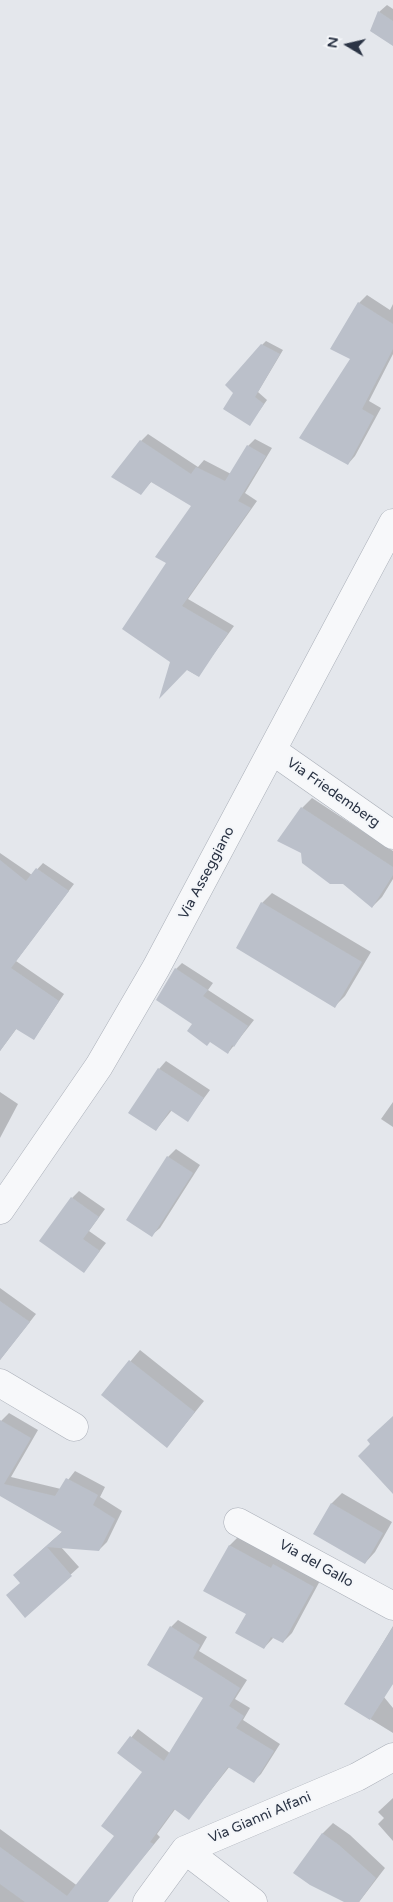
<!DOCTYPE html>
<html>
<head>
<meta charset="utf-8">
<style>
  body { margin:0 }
  #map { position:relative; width:393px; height:1902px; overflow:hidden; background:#e4e7ec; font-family:"Varela Round",sans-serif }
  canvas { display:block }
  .north { position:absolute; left:323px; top:20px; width:50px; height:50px; -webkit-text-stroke:4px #f4f6f9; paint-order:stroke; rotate:279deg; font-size:14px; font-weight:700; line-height:20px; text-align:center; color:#2b3445 }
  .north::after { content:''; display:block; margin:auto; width:18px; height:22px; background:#2b3445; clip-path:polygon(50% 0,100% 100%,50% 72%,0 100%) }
</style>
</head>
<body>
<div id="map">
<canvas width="393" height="1902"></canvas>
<div class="north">N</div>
</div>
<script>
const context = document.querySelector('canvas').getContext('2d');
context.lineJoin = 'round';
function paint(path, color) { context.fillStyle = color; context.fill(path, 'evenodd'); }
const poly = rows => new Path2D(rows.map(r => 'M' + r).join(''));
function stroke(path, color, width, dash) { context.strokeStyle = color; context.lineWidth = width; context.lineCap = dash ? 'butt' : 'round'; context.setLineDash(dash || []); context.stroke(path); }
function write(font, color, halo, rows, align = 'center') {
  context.font = font + ' "Varela Round",sans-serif'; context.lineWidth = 4; context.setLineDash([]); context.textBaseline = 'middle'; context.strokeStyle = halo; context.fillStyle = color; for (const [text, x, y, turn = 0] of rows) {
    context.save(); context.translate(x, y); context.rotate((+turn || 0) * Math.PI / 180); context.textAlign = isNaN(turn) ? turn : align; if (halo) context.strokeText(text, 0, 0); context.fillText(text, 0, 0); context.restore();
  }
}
const shadow = poly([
  [387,5,393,9,393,45,379,12],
  [367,295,390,310,393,304,393,354,369,401,381,408,355,456,348,464,351,359,359,303],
  [266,341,283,350,258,392,267,400,250,424,262,345],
  [148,434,198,467,204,460,231,474,248,446,255,439,272,448,245,493,257,501,188,599,234,626,198,676,172,661,168,563,193,506,152,481,141,493,141,441],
  [312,798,393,851,393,879,382,897,372,907,302,808],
  [0,853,32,875,43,863,74,884,16,961,64,994,34,1039,17,1028,0,1051],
  [272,893,371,952,345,996,335,1006,262,903],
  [182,963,213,983,208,990,254,1020,228,1053,194,1024,176,969],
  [166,1061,210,1090,188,1120,172,1110,156,1130,159,1069],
  [0,1092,18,1104,0,1138],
  [393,1102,393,1127,381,1119],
  [176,1149,200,1165,160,1228,152,1235,168,1157],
  [79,1191,105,1209,89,1231,106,1243,84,1271,72,1198],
  [0,1288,36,1314,0,1360],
  [140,1350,204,1401,167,1447,102,1395],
  [9,1413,38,1430,11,1477,61,1489,75,1471,105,1487,100,1497,122,1511,107,1542,99,1550,61,1547,79,1567,25,1616,21,1583,14,1575,63,1531,0,1495,0,1422],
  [342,1493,392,1522,375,1552,365,1563,314,1533,332,1503],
  [239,1536,322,1577,292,1633,283,1642,274,1637,264,1648,248,1613,205,1591,230,1545],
  [178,1620,207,1637,199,1651,247,1680,235,1699,250,1708,243,1720,280,1744,261,1774,254,1781,230,1766,189,1818,176,1808,157,1834,160,1837,127,1877,115,1836,144,1772,119,1753,138,1729,171,1754,205,1698,171,1627],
  [393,1626,393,1684,379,1691,393,1708,393,1733,346,1704],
  [393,1798,393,1841,378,1824,384,1818,378,1812],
  [333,1823,350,1835,385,1868,359,1902,346,1902,295,1873,323,1833],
  [0,1829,90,1895,85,1902,0,1902]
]);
const building = poly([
  [378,11,393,21,393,46,370,31],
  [358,302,393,324,393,349,362,409,374,416,348,465,299,438,350,359,330,349],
  [261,344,280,354,255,397,264,404,250,426,223,409,233,393,225,385],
  [140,440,191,474,196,467,225,481,247,445,266,456,238,501,251,508,182,606,228,633,199,677,187,670,159,699,170,662,122,629,166,563,155,557,191,506,151,482,141,495,111,477],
  [301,807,393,867,393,875,372,908,343,884,330,884,302,863,301,853,277,841],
  [0,860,26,881,36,868,69,891,11,968,59,1001,34,1040,16,1029,0,1051],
  [261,902,362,962,335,1008,236,948],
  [175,968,208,990,203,996,248,1026,234,1047,232,1045,228,1054,210,1042,207,1046,187,1031,192,1024,156,1000],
  [158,1068,204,1098,188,1122,170,1110,156,1131,128,1113],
  [167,1156,193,1173,152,1237,126,1220],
  [71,1197,99,1217,83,1239,100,1251,84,1273,39,1241],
  [0,1301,30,1322,0,1360],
  [129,1360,195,1412,167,1448,101,1395],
  [393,1416,393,1494,358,1456,370,1444,367,1440],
  [0,1420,31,1438,4,1484,55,1496,66,1478,98,1495,93,1505,115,1519,99,1551,47,1547,72,1576,25,1618,6,1595,20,1583,13,1575,62,1532,0,1496],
  [331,1503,383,1533,365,1564,313,1534],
  [229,1545,271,1568,273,1564,314,1587,283,1643,271,1637,264,1649,235,1633,246,1614,203,1591],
  [170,1626,200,1645,193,1658,240,1688,229,1706,244,1716,236,1728,274,1751,254,1783,228,1767,189,1820,174,1809,150,1842,154,1844,108,1902,25,1902,0,1884,0,1847,67,1896,114,1836,101,1826,142,1772,117,1753,130,1736,164,1761,203,1698,147,1665],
  [393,1627,393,1684,370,1720,344,1704],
  [322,1833,339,1845,376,1878,359,1902,344,1902,310,1885,293,1873]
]);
const minor = poly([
  [273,751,393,835],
  [0,1383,74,1427],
  [238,1522,393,1606],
  [185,1850,253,1902],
  [147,1902,185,1850,357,1777,393,1757]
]);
const tertiary = poly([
  [0,1210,99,1066,156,968,393,523]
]);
const streetNames = [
  ["Via Friedemberg",333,793,35],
  ["Via Asseggiano",207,873,-62],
  ["Via del Gallo",316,1564,29],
  ["Via Gianni Alfani",260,1818,-23]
];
paint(shadow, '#0003');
paint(building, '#bbc0ca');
stroke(minor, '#a9aeb7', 29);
stroke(tertiary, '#a9aeb7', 29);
stroke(minor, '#f7f8fa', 28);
stroke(tertiary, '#f7f8fa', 28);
write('14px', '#2b3445', '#f4f6f9', streetNames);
</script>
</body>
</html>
